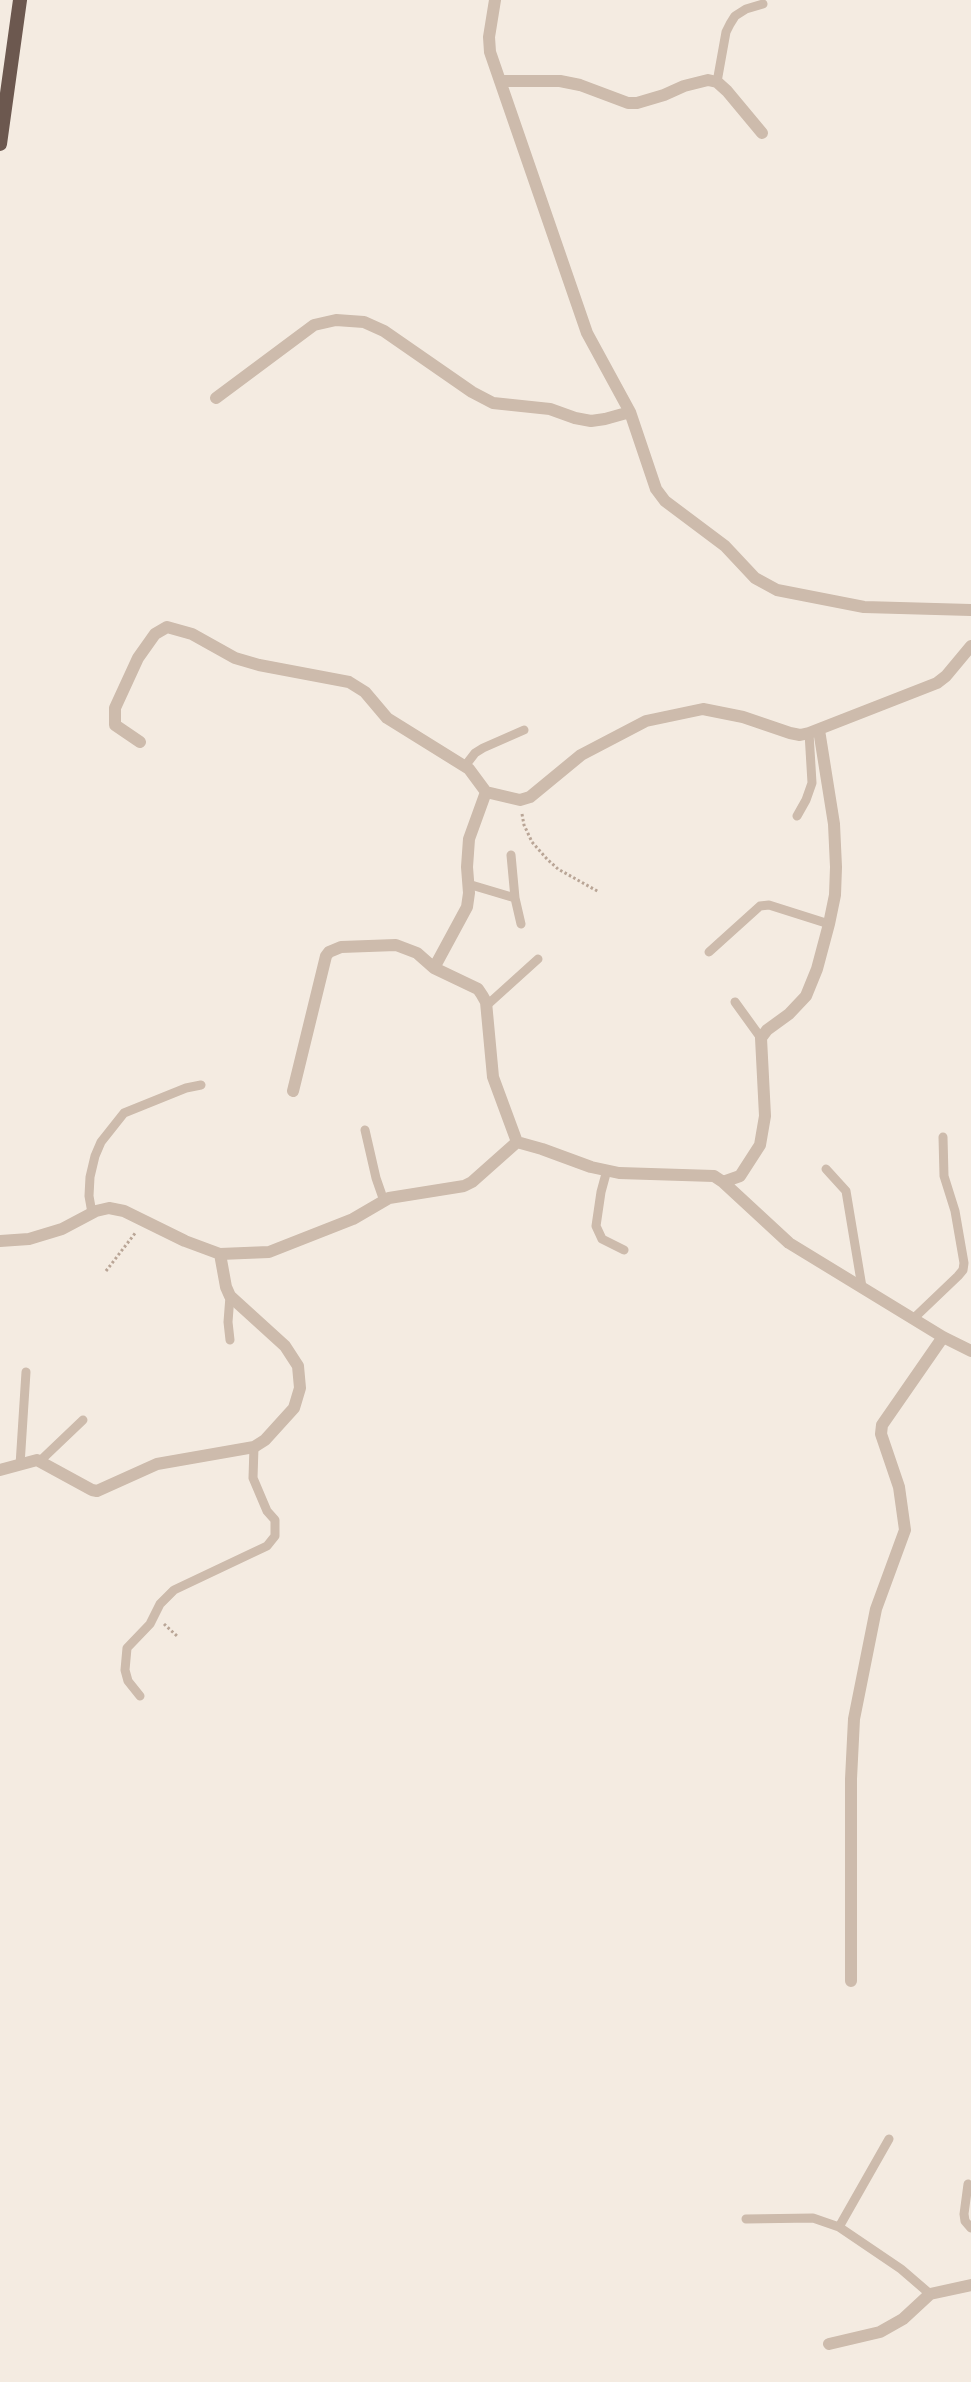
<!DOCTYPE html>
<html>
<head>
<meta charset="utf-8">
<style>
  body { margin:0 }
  canvas { display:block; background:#f4ebe1 }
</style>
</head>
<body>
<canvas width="971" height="2382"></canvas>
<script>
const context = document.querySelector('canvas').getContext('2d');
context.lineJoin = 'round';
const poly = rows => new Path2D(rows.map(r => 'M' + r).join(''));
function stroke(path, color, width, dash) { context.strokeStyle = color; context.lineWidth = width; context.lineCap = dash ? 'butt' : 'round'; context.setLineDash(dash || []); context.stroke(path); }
const path = poly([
  [522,814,524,825,532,842,547,859,558,869,599,892],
  [106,1271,136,1232],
  [164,1624,177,1636]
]);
const service = poly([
  [717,82,726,32,730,24,735,16,746,9,763,4],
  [465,766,475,753,483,748,524,730],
  [797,816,806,800,812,783,809,733],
  [511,855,515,898,521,924],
  [468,884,515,898],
  [709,952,760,906,769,905,829,924],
  [735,1002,761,1038],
  [486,1006,538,959],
  [365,1130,376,1178,384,1201],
  [826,1169,846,1191,862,1287],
  [607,1170,601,1192,596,1226,602,1239,624,1250],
  [92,1213,89,1196,90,1177,95,1156,101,1142,124,1113,186,1088,201,1085],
  [230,1296,228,1322,230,1340],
  [913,1319,958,1276,963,1270,964,1263,955,1211,944,1176,943,1137],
  [40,1461,83,1420],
  [20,1465,26,1372],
  [140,1696,128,1681,125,1670,127,1648,150,1624,160,1604,174,1590,250,1554,267,1546,275,1536,275,1520,267,1511,253,1478,254,1447],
  [968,2184,964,2214,965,2221,971,2228],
  [746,2219,813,2218,839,2227,901,2269,930,2294],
  [839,2227,889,2139]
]);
const minor = poly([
  [495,0,489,37,490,52,587,333,630,412,656,489,665,501,725,546,755,578,777,590,864,607,971,610],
  [500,81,560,81,580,85,628,103,637,103,664,95,684,86,708,80,717,82,727,91,762,133],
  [216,398,314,325,336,320,364,322,384,331,472,392,493,403,550,409,575,418,591,421,605,419,630,412],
  [140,742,115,725,115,708,138,658,155,634,167,627,192,634,235,658,259,665,349,682,365,692,387,718,469,769,486,792,520,800,530,797,581,755,646,721,703,709,743,717,790,733,800,735,809,733,937,683,946,676,971,646],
  [434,968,467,907,469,893,467,867,469,839,486,792],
  [293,1091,326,956,329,952,341,947,396,945,417,953,434,968,478,989,482,995,486,1002,493,1077,517,1142],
  [723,1182,740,1176,760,1145,765,1116,761,1038,767,1030,789,1014,806,996,817,969,829,924,835,895,836,867,834,824,819,730],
  [0,1241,29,1239,62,1229,96,1211,109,1208,124,1211,185,1241,220,1254,269,1252,353,1219,389,1198,464,1186,472,1182,517,1142,542,1149,591,1167,619,1173,714,1176,723,1182,789,1243,943,1337,971,1351],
  [0,1470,37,1460,92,1490,97,1491,157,1464,254,1447,265,1440,294,1408,300,1388,298,1366,285,1346,230,1296,226,1287,220,1254],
  [851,1981,851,1779,854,1719,876,1609,905,1530,899,1487,881,1434,882,1425,943,1337],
  [829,2344,880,2332,903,2319,930,2294,971,2285]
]);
const trunk = poly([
  [0,144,20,0]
]);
stroke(path, '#b9a596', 3, [2.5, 2.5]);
stroke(service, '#cdbbac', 9);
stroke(minor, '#cdbbac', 12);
stroke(trunk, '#6c584f', 14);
</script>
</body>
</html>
